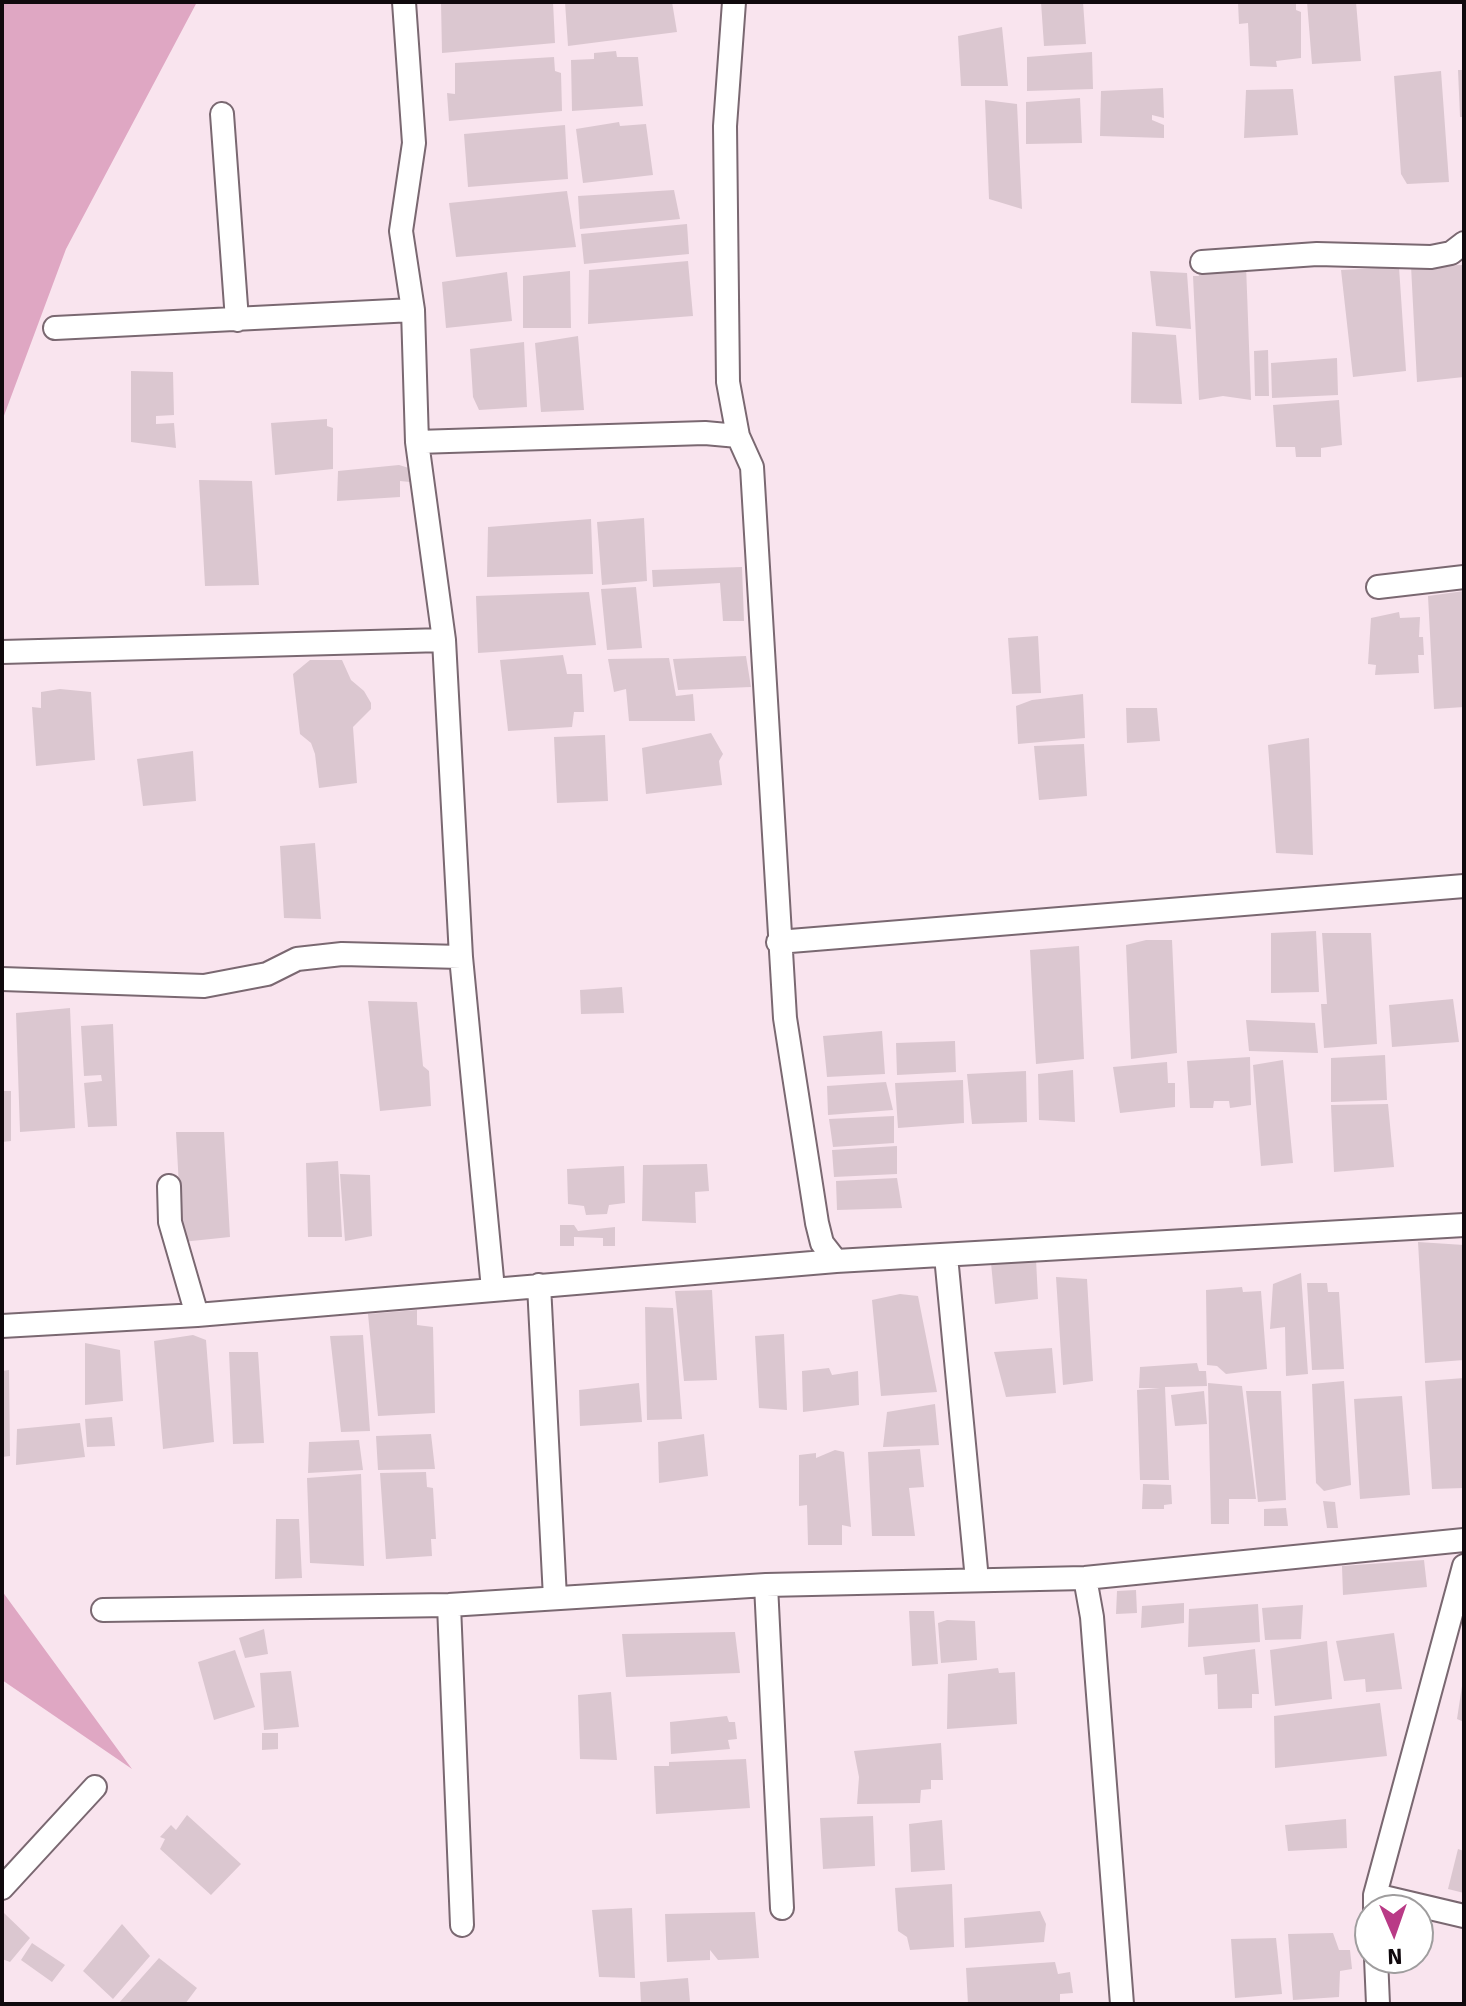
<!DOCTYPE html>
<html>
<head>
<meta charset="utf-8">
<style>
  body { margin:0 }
  #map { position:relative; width:1466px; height:2006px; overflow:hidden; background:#f9e4ee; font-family:Signika,sans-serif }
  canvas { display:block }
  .frame { position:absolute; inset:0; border:4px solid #10090d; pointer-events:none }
  .north { position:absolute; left:1354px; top:1894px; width:80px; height:80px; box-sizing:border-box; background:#fff; border:2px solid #9f9d9e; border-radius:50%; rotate:178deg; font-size:22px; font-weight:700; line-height:32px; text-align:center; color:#10090d }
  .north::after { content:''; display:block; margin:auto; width:28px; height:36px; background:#b93a86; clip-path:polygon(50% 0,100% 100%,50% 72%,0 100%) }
</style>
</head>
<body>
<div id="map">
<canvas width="1466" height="2006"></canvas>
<div class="frame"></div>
<div class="north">N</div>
</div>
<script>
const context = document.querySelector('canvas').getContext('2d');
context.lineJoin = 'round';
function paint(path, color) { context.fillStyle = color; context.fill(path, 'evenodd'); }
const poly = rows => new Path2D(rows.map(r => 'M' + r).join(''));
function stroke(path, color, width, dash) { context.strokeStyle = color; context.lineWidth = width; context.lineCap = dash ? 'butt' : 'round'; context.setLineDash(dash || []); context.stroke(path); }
const green = poly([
  [2,2,197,2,66,249,2,421],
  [2,1591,132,1769,2,1680]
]);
const building = poly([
  [441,2,553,2,555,43,442,53],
  [565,2,672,2,677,32,568,46],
  [1041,2,1083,2,1086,44,1044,46],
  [1238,2,1296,2,1296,10,1301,12,1301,58,1276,61,1277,67,1250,66,1248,23,1239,24],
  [1307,2,1356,2,1361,61,1312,64],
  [1002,27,1008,86,961,86,958,36],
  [616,51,617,57,638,57,643,106,572,111,571,60,594,59,594,53],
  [1092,52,1093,89,1027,91,1027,57],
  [554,57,555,71,561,73,562,111,449,121,447,93,455,94,455,63],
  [1458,70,1464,70,1464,117,1460,117],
  [1441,71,1449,182,1407,184,1401,174,1394,76],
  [1163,88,1164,118,1152,115,1152,120,1164,125,1164,138,1100,136,1101,91],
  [1293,89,1298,135,1244,138,1246,90],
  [1080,98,1082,143,1026,144,1026,102],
  [985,100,1017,104,1022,209,989,199],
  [619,122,620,126,646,124,653,175,583,183,576,129],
  [565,125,568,179,468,187,464,134],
  [674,190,680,219,580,229,578,196],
  [567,191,576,247,456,257,449,203],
  [687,224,689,254,584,264,581,234],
  [688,261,693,316,588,324,589,270],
  [1246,265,1251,400,1223,396,1199,400,1193,276,1199,276,1197,268],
  [1464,265,1464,377,1417,382,1411,266],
  [1399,267,1406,371,1353,377,1341,270],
  [570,271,571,328,523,328,523,276],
  [1150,271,1187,273,1191,329,1156,326],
  [507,272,512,321,446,328,442,282],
  [1132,332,1176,335,1182,404,1131,403],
  [578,336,584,410,541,412,535,343],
  [524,342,527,407,479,410,473,397,470,349],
  [1268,350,1269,396,1255,396,1254,351],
  [1337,358,1338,395,1272,398,1271,363],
  [131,371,173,372,174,415,156,416,156,424,174,423,176,448,131,442],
  [1339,400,1342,445,1321,448,1321,457,1296,457,1295,447,1276,447,1273,405],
  [327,419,327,426,333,428,333,469,275,475,271,423],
  [399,465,409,468,410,482,400,481,400,497,337,501,338,471],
  [199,480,252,481,259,585,205,586],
  [644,518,647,581,602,585,597,522],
  [591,519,593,574,487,577,488,527],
  [742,567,744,621,723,621,720,583,653,587,652,570],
  [636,587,642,648,607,650,601,589],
  [1464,591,1464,707,1434,709,1428,596],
  [589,592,596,645,478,653,476,596],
  [1399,612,1400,618,1420,617,1419,637,1423,637,1424,655,1418,655,1419,673,1375,675,1376,665,1368,664,1371,618],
  [1038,636,1041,693,1012,694,1008,638],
  [563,655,567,674,582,674,584,712,574,712,572,727,508,731,500,660],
  [746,656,751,687,678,690,673,659],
  [669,658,676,696,693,694,695,721,629,721,626,689,614,692,608,659],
  [310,660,342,660,351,680,364,691,371,703,371,709,353,727,357,783,319,788,315,754,311,743,300,734,293,674],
  [60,689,91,692,95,760,36,766,32,707,41,708,41,692],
  [1083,694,1085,738,1018,744,1016,706,1032,700],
  [1126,708,1157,708,1160,741,1127,743],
  [711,733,723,754,719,761,722,785,646,794,642,748],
  [605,735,608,801,557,803,554,737],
  [1309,738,1313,855,1276,853,1268,745],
  [1084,744,1087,796,1039,800,1034,746],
  [193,751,196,801,143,806,137,759],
  [315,843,321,919,284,918,280,846],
  [1316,931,1319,992,1271,993,1271,933],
  [1322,933,1371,933,1377,1044,1324,1048,1321,1004,1327,1004],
  [1146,940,1172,940,1177,1053,1131,1059,1126,945],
  [1079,946,1084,1059,1036,1064,1030,950],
  [622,987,624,1013,581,1014,580,990],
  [1453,999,1459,1042,1392,1047,1389,1005],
  [368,1001,417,1002,423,1066,429,1071,431,1106,380,1111],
  [70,1008,75,1128,20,1132,16,1013],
  [1246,1020,1315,1023,1318,1053,1249,1051],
  [113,1024,117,1126,88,1127,84,1083,102,1081,101,1075,84,1076,81,1026],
  [882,1031,885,1074,827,1077,823,1036],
  [955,1041,956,1072,897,1075,896,1043],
  [1385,1055,1387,1100,1331,1102,1331,1058],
  [1250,1057,1251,1105,1230,1108,1229,1101,1214,1101,1213,1108,1190,1108,1187,1061],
  [1283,1060,1293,1163,1261,1166,1253,1065],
  [1167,1062,1168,1083,1175,1083,1175,1107,1120,1113,1113,1067],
  [1073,1070,1075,1122,1039,1120,1038,1074],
  [1026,1071,1027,1122,972,1124,967,1074],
  [963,1080,964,1123,898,1128,895,1083],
  [886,1082,893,1110,828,1115,827,1086],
  [2,1091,11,1091,11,1141,2,1142],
  [1388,1104,1394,1167,1334,1172,1331,1105],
  [894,1116,894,1143,833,1147,829,1119],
  [176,1132,224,1132,230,1237,182,1242],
  [897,1146,897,1174,834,1177,832,1150],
  [338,1161,342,1237,308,1237,306,1163],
  [707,1164,709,1191,695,1192,696,1223,642,1221,643,1165],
  [624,1166,625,1203,609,1205,607,1214,586,1215,584,1206,568,1204,567,1169],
  [340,1174,370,1175,372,1236,345,1241],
  [897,1178,902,1208,837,1210,836,1181],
  [560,1225,574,1225,578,1231,615,1227,615,1246,603,1246,603,1238,574,1237,574,1246,560,1246],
  [1418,1242,1464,1245,1464,1360,1425,1363],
  [1036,1259,1038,1299,995,1304,991,1263],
  [1301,1273,1308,1374,1286,1376,1285,1327,1270,1329,1273,1284],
  [1056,1277,1087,1279,1093,1381,1063,1385],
  [1307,1283,1327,1283,1328,1292,1339,1292,1344,1369,1312,1370],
  [1242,1287,1243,1292,1261,1291,1267,1369,1226,1374,1217,1366,1207,1365,1206,1290],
  [712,1290,717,1380,684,1381,675,1291],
  [900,1294,918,1296,937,1392,881,1396,872,1300],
  [645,1307,673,1308,682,1419,647,1420],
  [417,1310,417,1325,433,1327,435,1413,378,1416,368,1314],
  [784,1334,787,1410,759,1408,755,1336],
  [193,1335,206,1340,214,1442,163,1449,154,1341],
  [363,1335,370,1431,341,1432,330,1336],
  [85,1343,120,1350,123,1401,85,1405],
  [1052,1348,1056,1393,1006,1397,994,1352],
  [229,1352,258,1352,264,1443,233,1444],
  [1197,1363,1199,1371,1206,1371,1207,1386,1165,1387,1169,1480,1140,1480,1137,1390,1160,1388,1139,1388,1140,1367],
  [829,1368,832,1375,858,1371,859,1405,803,1412,802,1371],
  [9,1370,10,1456,2,1457,2,1371],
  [1464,1378,1464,1488,1432,1489,1425,1381],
  [1344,1381,1351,1485,1324,1491,1316,1483,1312,1384],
  [639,1383,642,1422,580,1426,579,1390],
  [1208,1383,1242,1386,1256,1499,1229,1499,1229,1524,1211,1524],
  [1204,1391,1207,1424,1175,1426,1171,1395],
  [1246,1391,1281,1391,1286,1500,1258,1502],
  [1402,1396,1410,1495,1360,1499,1354,1399],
  [935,1404,939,1445,883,1447,887,1412],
  [112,1417,115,1446,87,1447,85,1419],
  [80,1423,85,1457,16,1465,17,1429],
  [431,1434,435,1469,378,1470,376,1436],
  [704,1434,708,1476,659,1483,658,1442],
  [359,1440,363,1470,308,1473,309,1442],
  [920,1449,924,1487,909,1488,915,1536,872,1536,868,1452],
  [835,1450,844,1452,851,1527,842,1525,842,1545,808,1545,807,1505,799,1506,799,1455,816,1453,816,1458],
  [426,1472,427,1487,433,1488,436,1539,431,1539,432,1556,386,1559,380,1473],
  [361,1474,364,1566,310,1563,307,1478],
  [1143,1484,1171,1485,1172,1504,1164,1505,1164,1509,1142,1509],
  [1323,1501,1335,1502,1338,1528,1327,1528],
  [1286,1508,1288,1526,1264,1526,1264,1509],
  [276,1519,299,1519,302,1578,275,1579],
  [1424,1560,1427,1587,1343,1595,1342,1566],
  [1136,1590,1137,1613,1116,1614,1117,1591],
  [1184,1603,1184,1623,1141,1628,1142,1606],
  [1258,1604,1260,1642,1188,1647,1189,1609],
  [1303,1605,1301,1639,1265,1640,1262,1608],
  [909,1611,934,1611,938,1664,912,1666],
  [947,1620,975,1621,977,1660,941,1663,938,1623],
  [264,1629,268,1654,245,1658,239,1638],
  [735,1632,740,1673,626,1677,622,1634],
  [1394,1633,1402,1689,1366,1692,1365,1679,1344,1681,1336,1641],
  [1327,1641,1332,1699,1275,1706,1270,1650],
  [1255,1649,1259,1694,1252,1694,1252,1708,1218,1709,1217,1674,1205,1675,1203,1657],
  [235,1650,255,1707,214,1720,198,1662],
  [998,1668,999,1673,1015,1672,1017,1724,947,1729,948,1674],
  [291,1671,299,1727,264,1730,260,1673],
  [1462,1686,1464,1686,1464,1722,1457,1719],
  [611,1692,617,1760,580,1759,578,1695],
  [1380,1703,1387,1756,1275,1768,1274,1716],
  [727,1716,729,1722,735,1722,737,1739,728,1740,730,1749,671,1754,670,1722],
  [262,1733,278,1733,278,1749,262,1750],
  [941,1743,943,1780,931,1780,931,1789,921,1790,920,1803,857,1804,859,1777,854,1751],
  [746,1759,750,1808,656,1814,654,1766,669,1766,669,1762],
  [187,1815,241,1864,211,1895,160,1849,165,1839,160,1837,171,1825,176,1830],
  [873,1816,875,1866,823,1869,820,1818],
  [1346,1819,1347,1848,1288,1851,1285,1825],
  [942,1820,945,1870,911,1872,909,1824],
  [1458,1849,1464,1851,1464,1893,1448,1889],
  [952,1884,954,1947,910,1950,907,1937,898,1931,895,1888],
  [632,1908,635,1978,599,1977,592,1910],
  [1040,1911,1046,1924,1044,1942,965,1948,964,1918],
  [755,1912,759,1958,718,1960,710,1950,710,1960,667,1962,665,1914],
  [4,1913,30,1938,10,1962,2,1959],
  [122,1924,150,1956,113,1999,83,1971],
  [1333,1933,1339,1950,1350,1950,1352,1969,1340,1971,1339,1997,1293,2000,1288,1934],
  [1276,1938,1282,1994,1235,1998,1231,1939],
  [32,1943,65,1965,52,1982,21,1960],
  [159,1958,197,1988,185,2004,118,2004],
  [1055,1962,1058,1974,1070,1972,1073,1993,1060,1994,1060,2004,968,2004,966,1968],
  [688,1978,690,2002,641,2004,640,1982]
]);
const minor = poly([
  [404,2,414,143,401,231,413,310,417,442,444,640,461,957,493,1289],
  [734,2,725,126,728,382,738,436,752,467,785,1018,817,1223,822,1243,836,1261],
  [222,114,237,320],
  [1202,262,1317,254,1431,257,1451,253,1464,243],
  [55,328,413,310],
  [417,442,705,433,738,436],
  [1378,587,1464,577],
  [2,652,444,640],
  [778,942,1464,886],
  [2,979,204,986,267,974,297,959,342,954,461,957],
  [169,1186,170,1222,197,1315],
  [946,1256,977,1580],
  [539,1285,555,1598],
  [2,1326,197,1315,836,1261,1464,1225],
  [1085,1578,1092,1617,1122,2004],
  [766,1585,782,1908],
  [449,1605,462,1925],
  [103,1610,449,1605,766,1585,1085,1578,1464,1540],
  [2,1888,95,1787],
  [1375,1895,1464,1916],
  [1375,1910,1375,1895,1464,1566],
  [1376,1958,1378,2004]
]);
paint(green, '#dfa7c3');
paint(building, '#dbc7d0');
stroke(minor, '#7a6871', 26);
stroke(minor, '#fff', 22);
</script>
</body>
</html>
